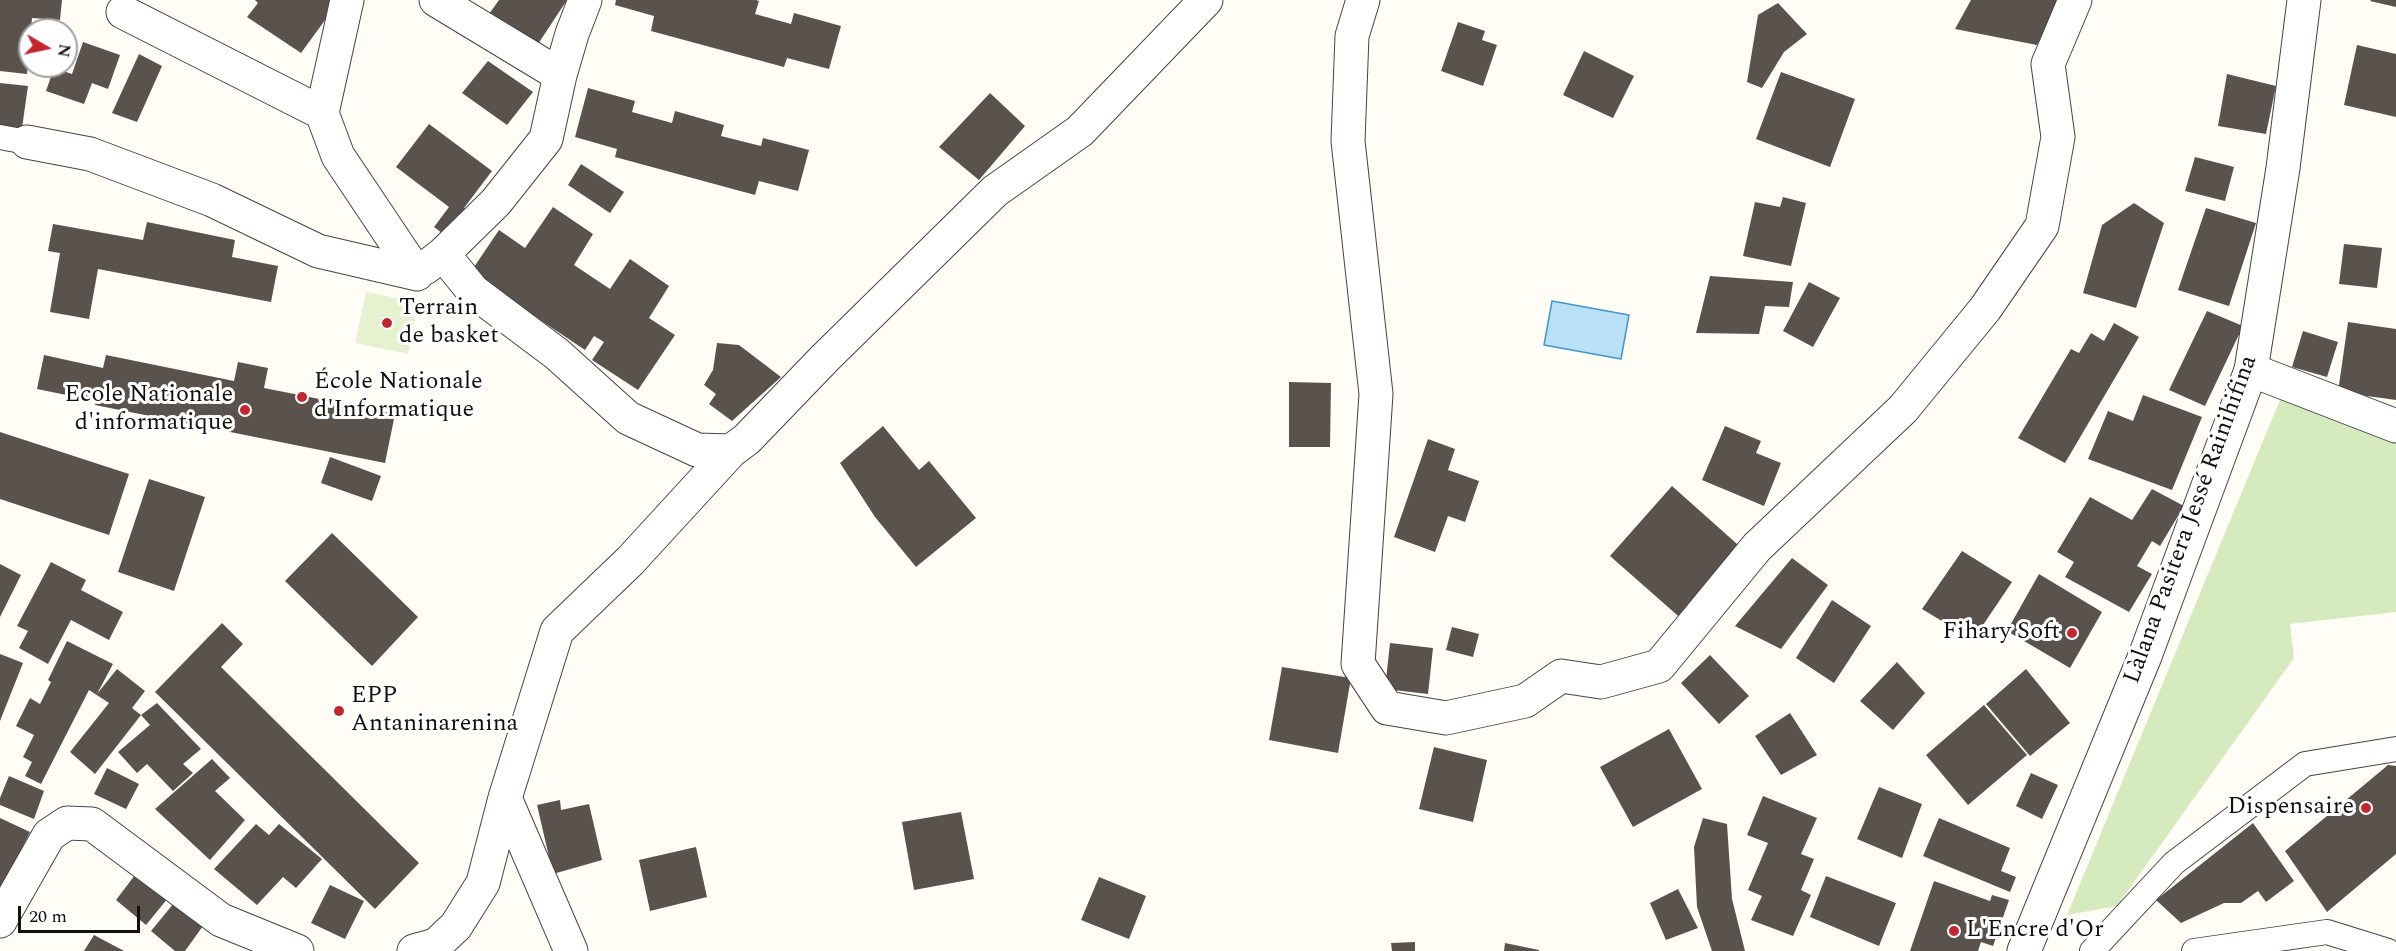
<!DOCTYPE html>
<html>
<head>
<meta charset="utf-8">
<style>
  body { margin:0 }
  #map { position:relative; width:2396px; height:951px; overflow:hidden; background:#fffdf5; font-family:Spectral,serif }
  canvas { display:block }
  .north { position:absolute; left:18px; top:18px; width:60px; height:60px; box-sizing:border-box; background:#fff; border:2px solid #a0a0a0; border-radius:50%; rotate:99deg; font-size:16px; font-weight:700; line-height:24px; text-align:center; color:#111 }
  .north::after { content:''; display:block; margin:auto; width:21px; height:27px; background:#c4262e; clip-path:polygon(50% 0,100% 100%,50% 72%,0 100%) }
  .scale { position:absolute; left:18px; top:906px; width:122px; height:27px; box-sizing:border-box; border:3px solid #111; border-top:0; padding-left:8px; font-size:18px; line-height:21px; white-space:nowrap; color:#111; -webkit-text-stroke:4px #fff; paint-order:stroke }
</style>
</head>
<body>
<div id="map">
<canvas width="2396" height="951"></canvas>
<div class="north">N</div>
<div class="scale">20 m</div>
</div>
<script>
const context = document.querySelector('canvas').getContext('2d');
context.lineJoin = 'round';
function paint(path, color) { context.fillStyle = color; context.fill(path, 'evenodd'); }
const poly = rows => new Path2D(rows.map(r => 'M' + r).join(''));
function stroke(path, color, width, dash) { context.strokeStyle = color; context.lineWidth = width; context.lineCap = dash ? 'butt' : 'round'; context.setLineDash(dash || []); context.stroke(path); }
function write(font, color, halo, rows, align = 'center') {
  context.font = font + ' Spectral,serif'; context.lineWidth = 6; context.setLineDash([]); context.textBaseline = 'middle'; context.strokeStyle = halo; context.fillStyle = color; for (const [text, x, y, turn = 0] of rows) {
    context.save(); context.translate(x, y); context.rotate((+turn || 0) * Math.PI / 180); context.textAlign = isNaN(turn) ? turn : align; if (halo) context.strokeText(text, 0, 0); context.fillText(text, 0, 0); context.restore();
  }
}
const green = poly([
  [2282,395,2396,442,2396,612,2290,624,2294,658,2117,906,2067,915]
]);
const pitch = poly([
  [366,292,418,302,408,354,355,343]
]);
const water = poly([
  [1552,301,1629,315,1621,359,1544,345,1552,301]
]);
const building = poly([
  [0,0,62,0,60,20,32,18,27,74,0,71],
  [255,0,329,0,336,5,301,53,247,17,258,3],
  [499,0,567,0,538,44,489,14],
  [616,0,756,0,759,1,755,14,791,24,794,13,841,26,829,69,787,58,784,67,651,31,654,16,615,5],
  [1971,0,2061,0,2037,45,1955,29],
  [2371,0,2396,0,2396,7,2370,1],
  [1778,3,1807,34,1784,52,1762,88,1747,82,1758,15],
  [1458,22,1485,31,1482,40,1497,45,1483,86,1441,71],
  [83,42,120,55,108,89,92,83,84,104,46,91,54,68,72,74],
  [2357,45,2396,54,2396,117,2344,105],
  [1584,51,1634,76,1613,118,1563,95],
  [139,54,162,66,137,122,112,113],
  [488,61,533,92,507,125,462,93],
  [1781,72,1855,99,1830,167,1756,139],
  [2227,74,2276,86,2266,134,2218,126],
  [0,83,28,86,22,128,0,125],
  [588,88,635,101,632,112,672,123,675,111,724,125,721,136,761,146,763,138,809,150,798,191,759,181,755,195,615,157,617,149,575,137],
  [990,93,1025,126,979,180,939,147],
  [429,124,492,171,464,208,470,213,450,239,434,227,449,207,396,167],
  [2195,157,2234,167,2225,201,2185,191],
  [581,164,624,192,610,213,568,185],
  [1783,197,1806,203,1791,266,1743,256,1755,202,1780,207],
  [2134,203,2164,223,2136,308,2083,293,2102,225],
  [553,207,593,234,574,265,610,289,630,259,669,286,649,318,675,335,638,390,592,360,604,342,594,336,585,350,470,273,499,230,525,248],
  [2206,208,2256,223,2229,306,2178,290],
  [147,222,235,240,232,257,278,266,271,302,98,269,89,319,50,312,60,253,48,251,53,224,143,240],
  [2344,244,2382,248,2377,288,2339,284],
  [1710,276,1793,282,1789,307,1765,306,1759,334,1696,333],
  [1809,282,1840,298,1813,347,1783,331],
  [2207,311,2243,326,2205,406,2169,390],
  [2348,322,2396,329,2396,400,2338,392],
  [2114,323,2139,337,2065,463,2018,438,2071,349,2079,353,2091,333,2104,341],
  [2303,331,2338,342,2327,377,2292,367],
  [717,343,739,345,781,377,732,421,709,404,716,394,704,385,713,370],
  [44,355,103,368,106,355,234,381,238,362,268,368,264,388,395,414,385,463,95,405,96,401,37,389],
  [1289,382,1331,383,1330,447,1289,447],
  [2143,395,2202,417,2172,490,2088,459,2108,411,2133,421],
  [883,426,919,470,929,461,976,518,916,567,875,517,840,463],
  [1725,426,1761,441,1756,453,1781,463,1764,506,1702,480],
  [0,432,129,474,109,535,0,499],
  [1428,439,1455,449,1448,470,1479,481,1465,522,1448,516,1435,552,1394,537],
  [330,457,381,476,372,501,321,483],
  [149,479,205,497,174,591,118,572],
  [1672,486,1746,552,1685,622,1610,556],
  [2152,489,2184,506,2160,546,2152,541,2137,566,2152,574,2129,612,2065,577,2074,562,2057,552,2090,497,2132,520],
  [332,533,418,617,372,666,285,581],
  [1962,551,2012,582,1973,640,1922,609],
  [1792,558,1828,585,1781,649,1735,626],
  [51,562,86,580,81,590,123,612,109,640,71,620,48,664,19,648,28,631,17,626],
  [0,564,21,575,0,617],
  [2039,574,2102,612,2070,668,2007,631],
  [1832,600,1871,626,1834,683,1796,658],
  [222,623,243,644,221,667,419,863,375,909,155,692],
  [1452,627,1479,634,1473,657,1446,650],
  [67,641,113,664,97,694,117,669,145,691,132,708,141,715,95,774,70,752,109,703,89,690,41,784,25,776,32,762,23,757,34,735,16,726,30,698,40,704,51,682,48,680],
  [1390,643,1433,648,1428,694,1385,689],
  [0,654,23,663,0,721],
  [1710,655,1749,696,1719,724,1681,683],
  [1897,662,1925,693,1893,730,1860,701],
  [1282,667,1351,678,1338,753,1269,740],
  [2026,669,2070,723,2030,756,1986,704],
  [157,703,201,749,183,764,193,773,173,791,147,764,137,773,118,752,150,725,141,715],
  [1984,705,2027,755,1968,805,1926,755],
  [1790,713,1817,755,1781,775,1755,736],
  [1669,729,1702,789,1633,827,1600,767],
  [1434,747,1487,760,1473,822,1419,809],
  [212,759,230,778,215,791,245,820,210,860,155,809],
  [2388,765,2396,766,2396,854,2327,912,2285,851],
  [107,768,139,784,126,809,94,794],
  [2031,773,2058,785,2042,819,2016,806],
  [9,776,44,791,34,819,0,805,0,798],
  [1879,787,1922,804,1902,858,1857,839],
  [1763,796,1817,818,1801,854,1814,859,1801,890,1811,895,1793,936,1751,920,1762,896,1748,890,1768,843,1747,835],
  [560,800,561,810,589,804,602,860,553,874,537,805],
  [961,812,974,879,914,890,902,822],
  [0,818,30,832,0,893],
  [1703,818,1727,824,1732,899,1745,951,1712,951,1697,907,1694,847],
  [1939,818,2010,848,2001,871,2016,877,2010,892,1923,856],
  [2253,823,2294,881,2266,902,2258,891,2241,903,2224,903,2181,923,2156,900],
  [256,824,269,835,279,824,322,859,296,888,283,877,257,905,214,869],
  [696,847,707,897,650,911,639,860],
  [138,871,168,898,146,925,116,900],
  [1826,876,1896,903,1879,946,1810,917],
  [1099,877,1146,896,1129,939,1081,920],
  [1934,881,1990,901,1992,895,2009,900,1993,946,1981,942,1978,951,1910,951],
  [330,885,364,901,345,939,311,923],
  [1678,889,1698,928,1666,940,1650,903],
  [174,903,203,926,185,951,175,951,151,931],
  [94,935,124,951,84,951],
  [1415,942,1415,951,1392,951,1391,943],
  [1505,943,1539,950,1539,951,1504,951]
]);
const service = poly([
  [0,137,27,142],
  [2092,951,2174,863,2305,764,2396,749],
  [2194,951,2327,932,2388,951]
]);
const minor = poly([
  [347,0,322,113,338,156,417,274],
  [436,0,560,75],
  [1363,0,1352,36,1348,141,1376,394,1358,664,1387,708,1446,718,1525,701,1561,676,1601,682,1659,666,1757,547,1903,409,1985,309,2042,226,2058,137,2048,64,2075,0],
  [123,12,322,113],
  [27,142,90,154,212,200,318,251,417,274],
  [443,254,473,291,557,354,628,418,697,450,731,451],
  [425,268,443,254,496,202,546,139,560,75,572,34,585,0],
  [2251,370,2396,426],
  [505,798,571,951],
  [0,921,49,835,67,823,92,824,221,920,297,951],
  [414,951,436,945,456,926,483,883,505,798,557,631,630,561,731,451,747,439,825,358,995,191,1080,131,1206,0]
]);
const tertiary = poly([
  [2024,951,2145,656,2251,370,2283,168,2304,0]
]);
const markers = [
  [387,323,6,"#c4262e"],
  [302,397,6,"#c4262e"],
  [245,410,6,"#c4262e"],
  [2072,633,6,"#c4262e"],
  [339,711,6,"#c4262e"],
  [2366,808,6,"#c4262e"],
  [1954,931,6,"#c4262e"]
];
const poiNames = [
  ["Terrain",399,309],
  ["de basket",399,337],
  ["École Nationale",314,383],
  ["d'Informatique",314,411],
  ["Ecole Nationale",233,396,"right"],
  ["d'informatique",233,424,"right"],
  ["Fihary Soft",2060,633,"right"],
  ["EPP",351,697],
  ["Antaninarenina",351,725],
  ["Dispensaire",2354,808,"right"],
  ["L'Encre d'Or",1966,931]
];
const streetNames = [
  ["Làlana Pasitera Jessé Rainihifina",2192,520,-70]
];
paint(green, '#d5ebbd');
paint(pitch, '#e6f2cf');
paint(water, '#b9e0f7');
stroke(water, '#3f96cf', 1.5);
paint(building, '#5a524d');
stroke(service, '#444', 26);
stroke(minor, '#444', 35);
stroke(tertiary, '#444', 35);
stroke(service, '#fff', 24);
stroke(minor, '#fff', 33);
stroke(tertiary, '#fff', 33);
for (const [x, y, r, color] of markers) { const dot = new Path2D(); dot.arc(x, y, r, 0, 2 * Math.PI); context.fillStyle = color; context.fill(dot); stroke(dot, '#fff', 2); }
write('24px', '#111', '#fff', poiNames, 'left');
write('24px', '#111', '#fff', streetNames);
</script>
</body>
</html>
